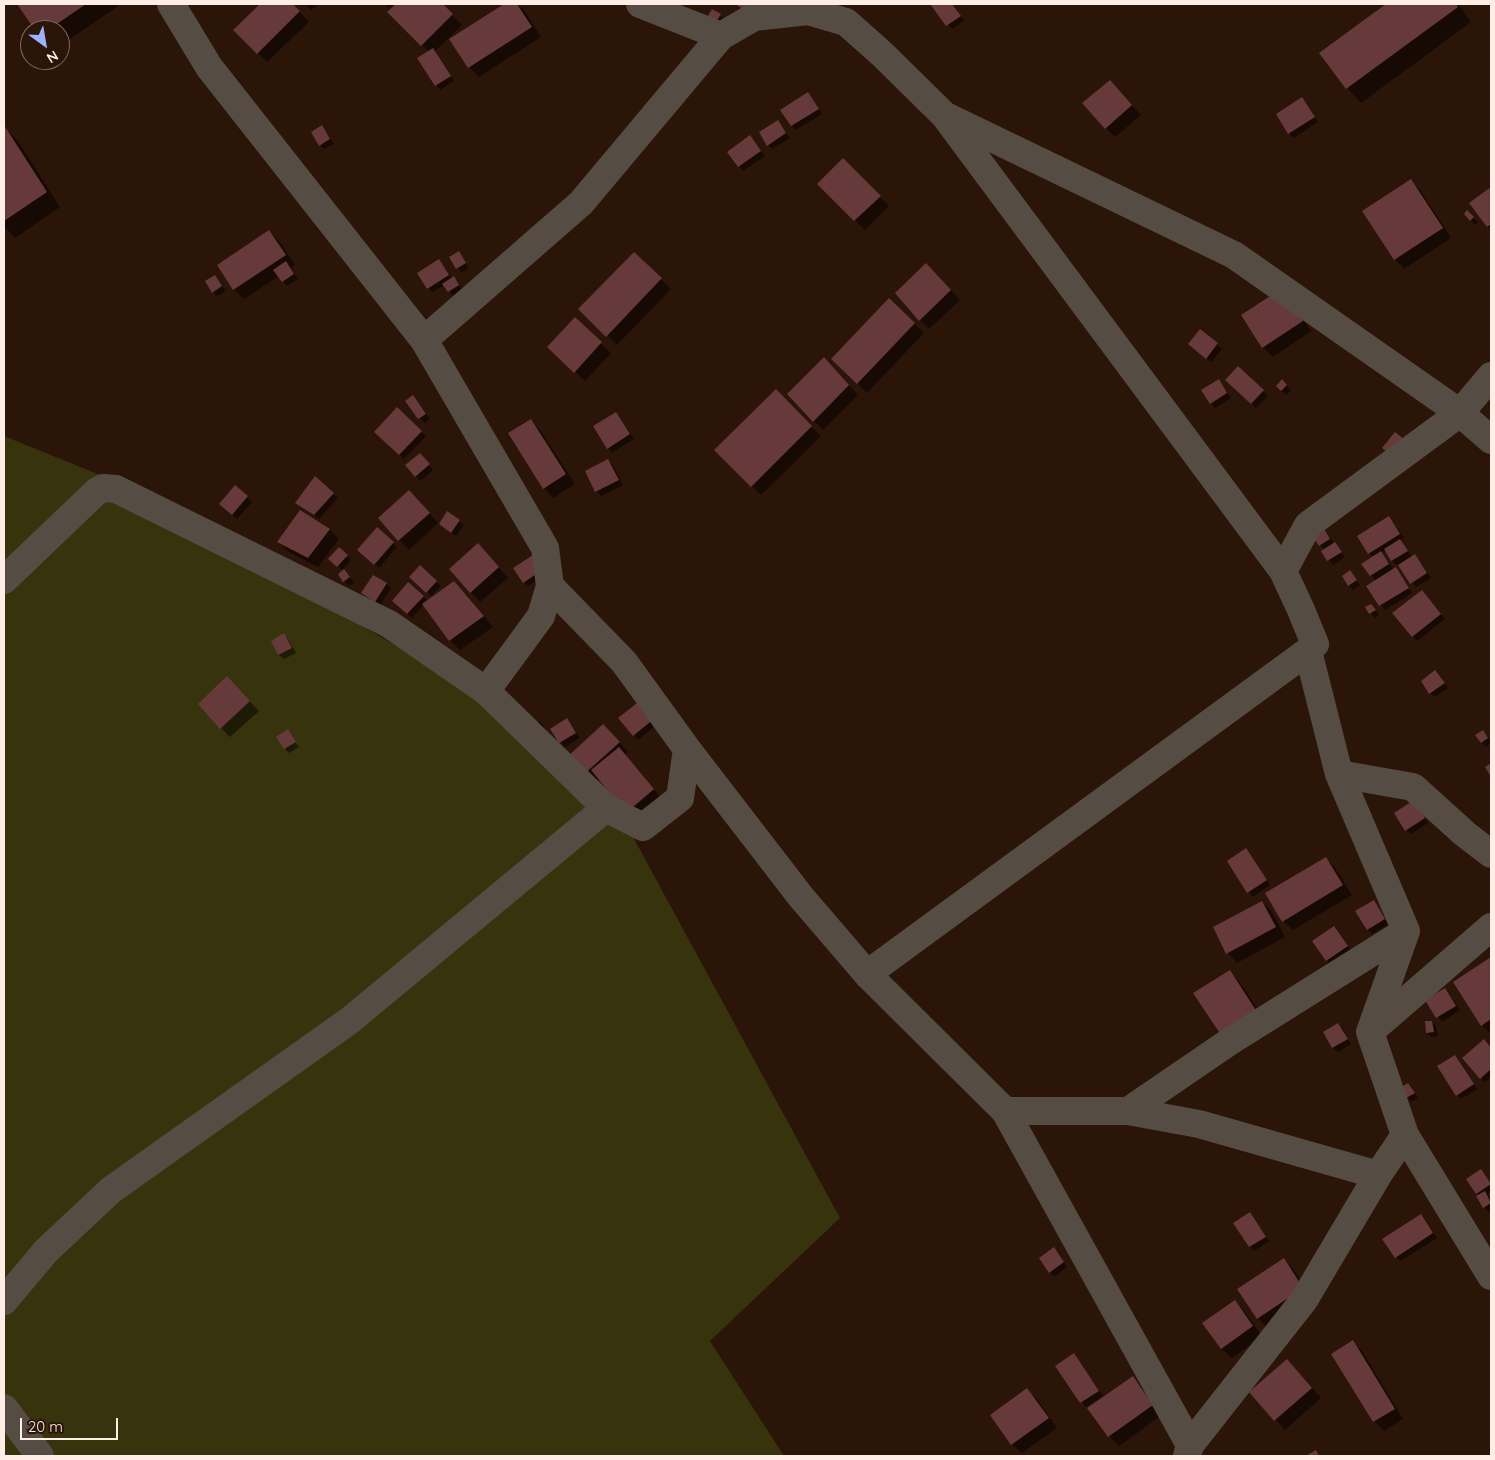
<!DOCTYPE html>
<html>
<head>
<meta charset="utf-8">
<style>
  body { margin:0 }
  #map { position:relative; width:1495px; height:1460px; overflow:hidden; background:#2b1408; font-family:Quicksand,sans-serif }
  canvas { display:block }
  .frame { position:absolute; inset:0; border:5px solid #ffeee6; pointer-events:none }
  .north { position:absolute; left:20px; top:20px; width:50px; height:50px; box-sizing:border-box; background:#2b1408; border:1px solid #806b61; border-radius:50%; rotate:148deg; font-size:14px; font-weight:700; line-height:20px; text-align:center; color:#ffeee6 }
  .north::after { content:''; display:block; margin:auto; width:18px; height:22px; background:#9bb4fd; clip-path:polygon(50% 0,100% 100%,50% 72%,0 100%) }
  .scale { position:absolute; left:20px; top:1418px; width:98px; height:22px; box-sizing:border-box; border:2px solid #ffeee6; border-top:0; padding-left:6px; font-size:15px; line-height:18px; white-space:nowrap; color:#ffeee6; -webkit-text-stroke:4px #2b1408; paint-order:stroke }
</style>
</head>
<body>
<div id="map">
<canvas width="1495" height="1460"></canvas>
<div class="frame"></div>
<div class="north">N</div>
<div class="scale">20 m</div>
</div>
<script>
const context = document.querySelector('canvas').getContext('2d');
context.lineJoin = 'round';
function paint(path, color) { context.fillStyle = color; context.fill(path, 'evenodd'); }
const poly = rows => new Path2D(rows.map(r => 'M' + r).join(''));
function stroke(path, color, width, dash) { context.strokeStyle = color; context.lineWidth = width; context.lineCap = dash ? 'butt' : 'round'; context.setLineDash(dash || []); context.stroke(path); }
const green = poly([
  [4,436,110,479,494,703,626,824,840,1218,710,1341,784,1456,4,1456]
]);
const shadow = poly([
  [18,4,116,4,118,6,60,46,60,30,37,30],
  [262,4,292,4,309,22,267,62,235,30],
  [306,4,318,4,311,10],
  [385,4,394,4,389,8],
  [398,4,441,4,462,25,435,51,454,81,440,90,419,58,429,52,389,12],
  [507,4,517,4,523,9,541,37,479,77,469,67,451,39],
  [931,4,952,4,964,21,952,29],
  [1388,4,1458,4,1471,22,1361,103,1347,88,1321,54],
  [713,10,725,20,720,28],
  [1119,91,1141,115,1115,137,1106,128],
  [808,94,822,114,796,130,792,126],
  [1302,99,1318,122,1293,138,1277,115],
  [778,122,790,138,772,149,768,145],
  [4,127,18,141,60,207,15,238,4,226],
  [322,127,334,144,324,149,320,145],
  [750,137,765,156,743,171,739,166],
  [843,160,889,206,865,230,818,184],
  [1411,181,1420,190,1451,238,1404,269,1395,259],
  [1491,188,1491,230,1471,204],
  [1467,212,1478,222,1475,225,1465,214],
  [269,232,279,241,295,265,291,268,298,279,287,286,279,276,244,299,234,289],
  [459,253,469,268,462,272,457,268],
  [634,253,671,289,617,345,580,309],
  [439,261,452,279,454,278,463,290,453,296,445,285,433,292,428,288],
  [936,274,960,300,929,329,920,320],
  [215,276,226,291,217,296,213,292],
  [889,300,924,333,867,393,833,359],
  [1291,300,1311,331,1273,357,1263,347],
  [575,319,611,353,585,381,558,356],
  [1217,344,1222,349,1211,362,1194,348],
  [1238,367,1268,396,1256,408,1226,380],
  [834,369,858,395,823,430,814,421],
  [1219,381,1231,398,1215,408,1211,403],
  [1282,381,1291,390,1286,395,1277,386],
  [776,391,821,436,761,495,716,450],
  [413,397,430,419,424,423,407,401],
  [397,409,426,436,404,459,376,432],
  [616,413,634,439,612,453,608,448],
  [531,420,540,430,575,484,553,498,544,488],
  [424,459,433,470,420,481,407,465],
  [608,461,613,465,623,485,601,496,597,491,587,472],
  [235,487,252,502,237,519,225,508],
  [333,494,338,498,319,519,297,503],
  [419,501,438,523,409,550,379,518],
  [301,511,330,530,339,539,318,567,289,552,279,542],
  [1389,517,1404,538,1400,540,1412,557,1415,556,1419,560,1431,578,1416,587,1399,564,1397,565,1392,560,1386,550,1381,553,1394,570,1396,569,1400,573,1412,593,1385,610,1368,586,1376,581,1363,564,1373,557,1369,553],
  [459,521,464,525,456,536,445,528],
  [1322,528,1345,557,1333,565,1323,551,1325,550,1320,545],
  [393,543,397,547,379,568,363,554],
  [339,549,351,560,343,569,354,582,349,586,339,574,343,571,330,559],
  [488,555,508,578,480,602,450,569],
  [532,557,546,575,528,586,524,582],
  [420,567,441,586,431,596,411,577],
  [1350,572,1360,585,1353,590,1349,585],
  [386,584,391,588,380,606,363,593],
  [464,592,493,627,460,650,450,640,424,604,412,618,394,601,423,597,428,601],
  [1426,596,1445,619,1417,641,1394,613],
  [1367,608,1376,610,1379,615,1375,618],
  [284,635,288,639,296,653,284,659,279,655,272,641],
  [1440,676,1448,688,1435,697,1430,693],
  [237,688,259,711,230,737,221,728],
  [645,706,659,723,638,740,634,735],
  [539,721,543,725,548,733,534,723],
  [571,725,580,738,565,747,552,729],
  [287,731,299,747,289,753,285,749],
  [1483,731,1491,742,1486,747,1482,742],
  [613,735,628,752,625,755,663,800,637,821,599,778,592,784,583,775],
  [1418,807,1428,823,1411,834,1406,830],
  [1246,850,1270,885,1253,897,1228,861],
  [1326,858,1335,868,1352,895,1293,930,1283,921],
  [1373,901,1389,924,1372,934,1368,929],
  [1262,902,1272,912,1285,937,1237,963,1228,953],
  [1334,927,1351,951,1331,965,1327,960],
  [1491,958,1491,1034,1482,1025,1455,982],
  [1229,971,1239,981,1268,1025,1234,1047],
  [1445,989,1460,1010,1442,1022,1427,1001],
  [1432,1022,1436,1026,1438,1036,1432,1037,1427,1033],
  [1338,1024,1343,1029,1351,1044,1338,1052,1333,1048,1325,1032],
  [1484,1041,1491,1049,1491,1077,1485,1082,1481,1078],
  [1455,1057,1477,1089,1461,1099,1457,1095],
  [1408,1084,1418,1098,1412,1102,1407,1097],
  [1481,1171,1491,1184,1491,1191,1487,1194,1491,1199,1491,1210,1489,1212,1484,1207,1477,1193],
  [1249,1213,1269,1241,1254,1251,1250,1246],
  [1421,1216,1437,1238,1400,1261,1396,1257],
  [1058,1253,1067,1267,1054,1277,1050,1272],
  [1284,1259,1293,1269,1312,1298,1267,1328,1258,1318],
  [1235,1302,1244,1311,1262,1336,1232,1358,1222,1349,1204,1323],
  [1353,1342,1362,1351,1403,1419,1384,1431,1374,1421],
  [1074,1355,1103,1396,1086,1407,1057,1366],
  [1296,1370,1321,1398,1285,1430,1251,1392],
  [1132,1377,1142,1387,1162,1415,1119,1446,1109,1436,1089,1408],
  [1027,1390,1037,1399,1057,1428,1022,1453,1012,1444]
]);
const building = poly([
  [17,4,86,4,48,30,35,30],
  [260,4,293,4,300,11,257,54,233,30],
  [396,4,443,4,453,14,421,46,387,12],
  [504,4,517,4,532,27,468,68,449,39],
  [735,4,751,4,746,11],
  [930,4,952,4,961,16,946,26],
  [1386,4,1456,4,1458,7,1346,89,1319,53],
  [712,9,721,14,715,24,706,19],
  [433,48,451,76,435,86,417,58],
  [1110,80,1132,105,1105,129,1082,103],
  [808,92,819,109,791,126,780,110],
  [1302,97,1315,117,1288,134,1276,114],
  [778,120,786,133,767,146,759,132],
  [4,125,47,192,4,221],
  [322,125,330,139,319,146,311,132],
  [750,135,761,151,738,167,727,152],
  [843,158,881,196,854,221,817,184],
  [1411,179,1443,228,1394,260,1362,211],
  [1491,187,1491,224,1487,227,1469,203],
  [1467,210,1474,217,1470,221,1464,214],
  [269,230,286,255,233,290,217,265],
  [459,251,466,263,456,269,449,257],
  [634,252,662,278,606,337,578,309],
  [439,259,449,275,427,289,417,273],
  [286,261,294,274,282,282,273,270],
  [926,263,951,290,919,321,895,293],
  [215,275,222,286,212,293,205,281],
  [454,276,459,285,448,292,442,284],
  [1281,289,1303,321,1262,348,1241,315],
  [889,298,915,323,857,384,831,359],
  [575,317,602,342,574,373,547,347],
  [1200,329,1218,343,1206,359,1188,344],
  [824,357,849,385,813,422,787,394],
  [1238,366,1264,390,1251,404,1225,380],
  [1219,379,1227,393,1210,404,1201,390],
  [1282,379,1287,385,1281,391,1276,386],
  [776,389,812,426,751,487,714,450],
  [413,395,426,414,418,419,405,401],
  [397,407,422,431,399,455,374,432],
  [616,412,630,434,607,449,593,426],
  [531,419,566,474,543,489,508,433],
  [1395,432,1409,443,1396,459,1382,448],
  [420,453,430,464,415,477,405,465],
  [608,459,619,480,595,492,585,471],
  [315,476,334,493,314,515,295,503],
  [235,485,248,496,232,515,219,504],
  [409,490,430,513,398,541,378,518],
  [300,510,330,529,308,558,277,542],
  [447,511,460,520,451,533,439,524],
  [1389,516,1400,534,1368,554,1357,536],
  [377,527,394,542,374,565,357,550],
  [1323,527,1330,539,1319,546,1311,534],
  [1400,539,1408,551,1391,561,1384,549],
  [1335,542,1342,552,1327,561,1321,551],
  [478,543,499,567,470,593,449,569],
  [339,547,348,555,337,567,328,559],
  [1381,551,1389,564,1370,576,1361,564],
  [1415,554,1427,573,1410,584,1398,565],
  [533,555,542,570,523,583,513,568],
  [420,565,437,581,426,593,409,577],
  [1396,567,1409,588,1379,606,1366,586],
  [344,569,350,577,343,582,338,574],
  [1350,570,1357,580,1348,586,1342,576],
  [373,575,387,583,375,602,361,593],
  [454,581,484,616,449,641,422,604],
  [408,582,424,596,407,614,392,601],
  [1422,590,1441,614,1412,637,1392,613],
  [1371,604,1376,610,1369,614,1365,607],
  [284,633,292,648,278,655,271,641],
  [1435,670,1445,683,1429,694,1421,681],
  [227,676,250,701,220,729,198,704],
  [641,700,655,718,633,736,618,718],
  [567,718,576,733,559,743,550,729],
  [603,724,620,742,582,776,566,758],
  [288,729,296,742,284,749,276,737],
  [1483,730,1488,738,1481,743,1475,735],
  [619,747,654,789,626,813,591,770],
  [1491,763,1491,777,1485,767],
  [1414,800,1425,818,1405,831,1394,813],
  [1246,848,1267,880,1247,893,1227,861],
  [1326,857,1343,885,1282,922,1265,893],
  [1374,900,1385,919,1367,930,1355,911],
  [1262,901,1276,927,1226,954,1213,927],
  [1334,926,1348,946,1326,961,1312,941],
  [1491,957,1491,1019,1481,1026,1453,982],
  [1230,970,1259,1015,1223,1038,1193,993],
  [1445,988,1456,1006,1436,1018,1425,1000],
  [1425,1021,1432,1021,1434,1032,1426,1033],
  [1338,1023,1348,1039,1332,1048,1323,1032],
  [1484,1039,1491,1048,1491,1069,1480,1079,1462,1058],
  [1455,1055,1474,1084,1456,1096,1437,1066],
  [1408,1083,1415,1093,1406,1098,1401,1087],
  [1481,1169,1491,1184,1476,1194,1466,1179],
  [1485,1191,1491,1203,1483,1208,1476,1196],
  [1250,1212,1266,1237,1249,1247,1233,1223],
  [1421,1214,1433,1233,1395,1258,1382,1239],
  [1054,1247,1064,1262,1049,1273,1039,1258],
  [1284,1258,1303,1288,1257,1319,1237,1289],
  [1235,1300,1253,1326,1221,1349,1202,1323],
  [1353,1340,1395,1409,1373,1422,1331,1354],
  [1074,1353,1099,1391,1080,1403,1055,1366],
  [1287,1359,1312,1388,1274,1421,1249,1392],
  [1133,1376,1153,1405,1108,1437,1087,1408],
  [1027,1388,1049,1418,1011,1445,990,1415],
  [1316,1450,1319,1456,1306,1456]
]);
const minor = poly([
  [171,4,209,67,424,340,545,548,550,586,541,616,486,691],
  [640,4,721,36,754,17,808,11,846,22,882,54,944,115,1283,571,1301,610,1315,644,1308,651,867,974],
  [948,117,1234,255,1460,413,1491,440],
  [424,340,581,203,721,36],
  [1283,571,1308,525,1460,413,1491,376],
  [4,580,96,492,103,488,116,489,389,624,486,691,606,808,643,827,680,798,687,749,801,897,867,974,1005,1111,1190,1445],
  [550,586,624,662,687,749],
  [1308,651,1339,774,1406,931,1370,1032,1405,1135,1491,1276],
  [1339,774,1413,787,1465,834,1491,854],
  [1371,1031,1491,927],
  [1005,1111,1128,1111,1199,1124,1378,1175],
  [1128,1111,1229,1042,1406,931],
  [4,1301,46,1251,111,1190,349,1021,606,808],
  [4,1408,40,1456],
  [1187,1456,1190,1445,1304,1300,1378,1175,1405,1135]
]);
paint(green, '#37330d');
paint(shadow, '#0007');
paint(building, '#663a3a');
stroke(minor, '#554d43', 28);
</script>
</body>
</html>
